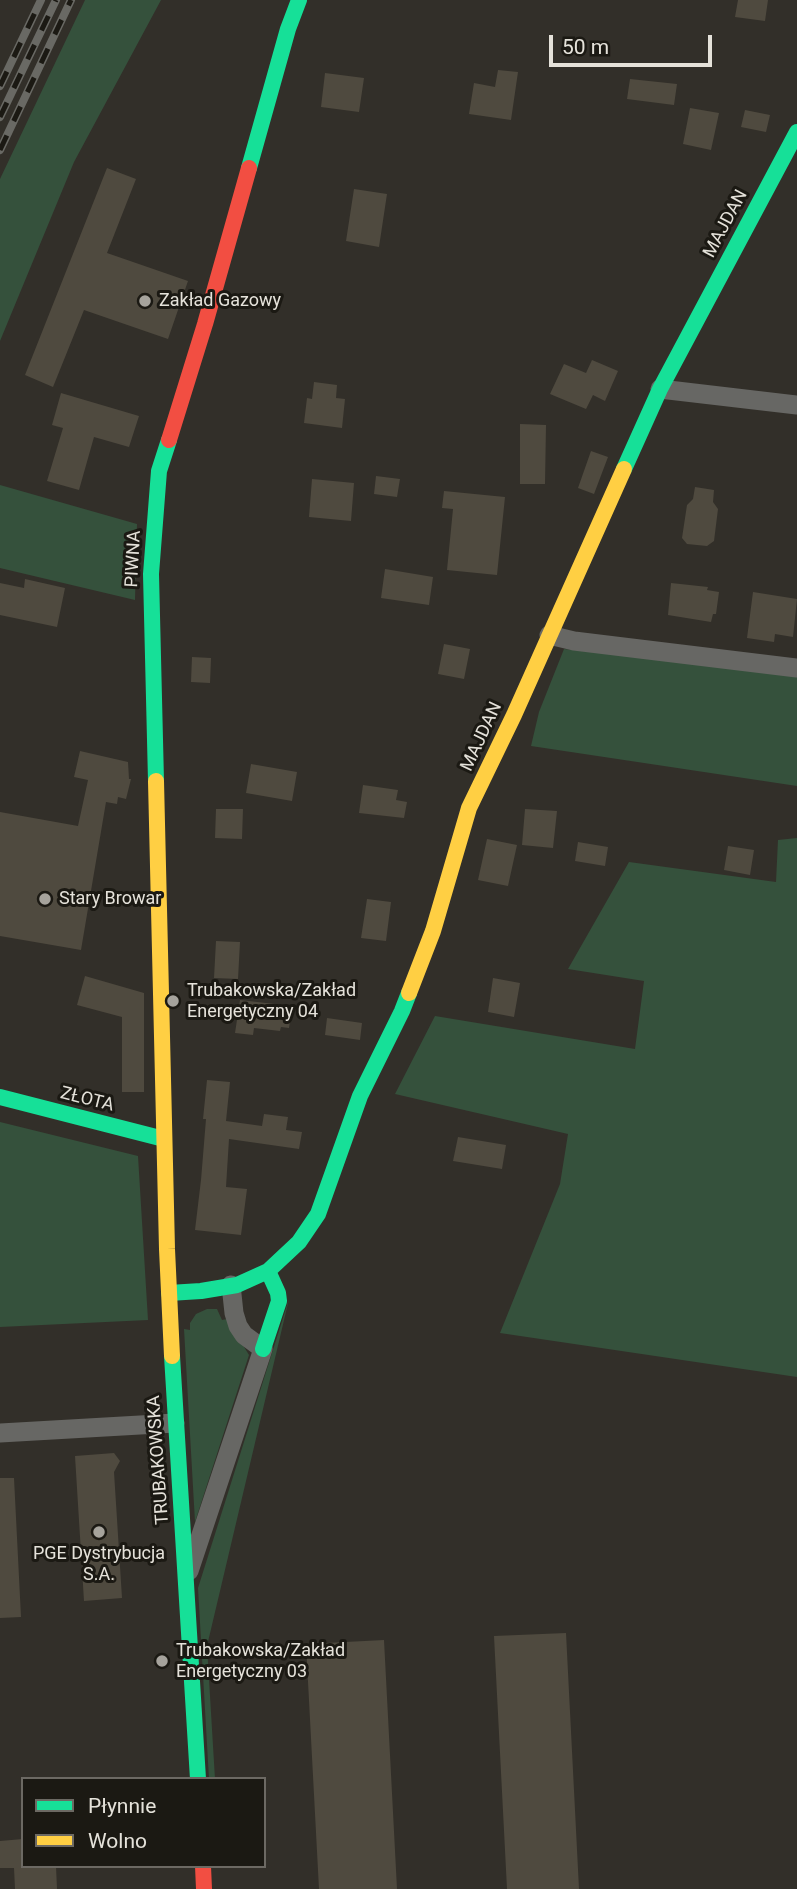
<!DOCTYPE html>
<html>
<head>
<meta charset="utf-8">
<style>
  body { margin:0 }
  #map { position:relative; width:797px; height:1889px; overflow:hidden; background:#322f29; font-family:Roboto,sans-serif }
  canvas { display:block }
  .legend { position:absolute; left:21px; top:1777px; width:245px; height:91px; box-sizing:border-box; background:#1b1913; border:2px solid #6c6963; margin:0; padding:9px 12px; list-style:none; font-size:21px; color:#e5e2da }
  .legend li { display:flex; align-items:center; gap:14px; height:35px }
  .legend b { width:35px; border:2px solid #6c6963 }
  .scale { position:absolute; left:549px; top:35px; width:163px; height:32px; box-sizing:border-box; border:4px solid #e5e2da; border-top:0; padding-left:9px; font-size:21px; line-height:24px; white-space:nowrap; color:#e5e2da; -webkit-text-stroke:5px #1b1913; paint-order:stroke }
</style>
</head>
<body>
<div id="map">
<canvas width="797" height="1889"></canvas>
<ul class="legend">
<li><b style="height:9px;background:#16e098"></b>Płynnie</li>
<li><b style="height:9px;background:#ffcf43"></b>Wolno</li>
</ul>
<div class="scale">50 m</div>
</div>
<script>
const context = document.querySelector('canvas').getContext('2d');
context.lineJoin = 'round';
function paint(path, color) { context.fillStyle = color; context.fill(path, 'evenodd'); }
const poly = rows => new Path2D(rows.map(r => 'M' + r).join(''));
function stroke(path, color, width, dash) { context.strokeStyle = color; context.lineWidth = width; context.lineCap = dash ? 'butt' : 'round'; context.setLineDash(dash || []); context.stroke(path); }
function write(font, color, halo, rows, align = 'center') {
  context.font = font + ' Roboto,sans-serif'; context.lineWidth = 6; context.setLineDash([]); context.textBaseline = 'middle'; context.strokeStyle = halo; context.fillStyle = color; for (const [text, x, y, turn = 0] of rows) {
    context.save(); context.translate(x, y); context.rotate((+turn || 0) * Math.PI / 180); context.textAlign = isNaN(turn) ? turn : align; if (halo) context.strokeText(text, 0, 0); context.fillText(text, 0, 0); context.restore();
  }
}
const green = poly([
  [85,0,161,0,74,162,0,341,0,179],
  [0,485,137,524,135,600,0,568],
  [564,649,797,674,797,786,531,746,539,712],
  [797,838,797,1377,500,1333,560,1184,568,1134,395,1094,435,1016,635,1049,644,981,568,969,629,862,776,882,778,840],
  [0,1122,138,1156,148,1320,0,1327],
  [289,1299,207,1646,215,1779,209,1779,198,1588],
  [207,1309,217,1309,222,1320,227,1319,249,1355,195,1522,184,1329,190,1330,190,1323,196,1314]
]);
const building = poly([
  [738,0,768,0,765,21,735,17],
  [498,70,518,72,511,120,469,114,474,83,495,87],
  [325,73,364,78,359,112,321,107],
  [630,79,677,84,674,105,627,99],
  [690,108,719,113,711,150,683,144],
  [745,110,770,115,766,132,741,127],
  [107,168,136,179,107,253,188,281,168,339,84,310,53,387,25,375],
  [354,189,387,194,379,247,346,241],
  [592,360,618,371,605,401,593,395,586,409,550,394,564,364,586,373],
  [314,382,337,385,336,398,345,399,342,428,304,423,307,398,312,399],
  [61,393,139,416,129,447,94,437,79,490,47,481,63,428,52,425],
  [520,424,546,425,545,484,520,484],
  [591,451,608,457,594,494,578,488],
  [376,476,400,479,397,497,374,494],
  [312,479,354,483,351,521,309,517],
  [695,487,714,490,713,502,718,509,714,541,707,546,687,544,682,538,687,505,693,499],
  [444,491,505,497,497,575,447,570,453,509,442,508],
  [385,569,433,577,429,605,381,598],
  [25,579,65,588,57,627,0,615,0,583,24,588],
  [671,583,708,587,707,590,719,592,716,614,713,614,711,622,668,615],
  [753,592,797,599,793,637,775,634,774,642,747,638],
  [444,644,470,649,464,679,438,674],
  [192,657,211,658,210,683,191,682],
  [80,751,128,762,129,779,131,779,126,799,118,797,117,804,106,802,81,950,0,936,0,812,78,826,88,780,74,777],
  [251,764,297,772,292,801,246,793],
  [363,785,398,790,396,800,407,802,404,818,359,813],
  [216,809,243,809,242,839,215,838],
  [525,809,557,811,553,848,522,845],
  [487,839,517,845,508,886,478,880],
  [578,842,608,847,605,866,575,861],
  [728,846,754,850,750,875,724,870],
  [367,899,391,902,386,941,361,938],
  [216,941,240,942,238,979,214,978],
  [85,976,144,993,144,1092,122,1092,122,1017,77,1005],
  [493,978,520,983,514,1017,488,1012],
  [240,1000,292,1006,289,1028,281,1027,280,1031,254,1028,253,1035,235,1033],
  [327,1018,362,1023,360,1040,325,1035],
  [207,1080,230,1082,226,1121,262,1126,264,1114,288,1117,286,1130,302,1132,299,1149,229,1139,226,1187,247,1189,241,1235,195,1230,201,1180,206,1119,203,1119],
  [458,1137,506,1145,502,1169,453,1161],
  [114,1453,120,1461,114,1472,122,1598,84,1601,75,1456],
  [0,1478,14,1478,21,1617,0,1618],
  [566,1633,579,1889,507,1889,494,1636],
  [384,1640,397,1889,319,1889,306,1644],
  [23,1839,23,1866,56,1866,57,1889,15,1889,14,1868,0,1868,0,1841]
]);
const street = poly([
  [660,389,797,405],
  [549,635,574,641,797,668],
  [0,1433,175,1423],
  [189,1571,263,1349,244,1335,238,1326,234,1313,231,1285]
]);
const fast = poly([
  [249,168,288,29,299,0],
  [624,469,660,389,797,132],
  [156,781,151,574,159,471,169,440],
  [0,1097,164,1139],
  [169,1293,201,1291,237,1285,268,1271,299,1242,318,1214,360,1096,402,1011,409,993],
  [263,1349,279,1301,278,1293,268,1271],
  [172,1356,198,1779]
]);
const slow = poly([
  [156,781,167,1249,172,1356],
  [409,993,433,931,469,808,514,715,624,469]
]);
const jam = poly([
  [169,440,205,324,249,168],
  [203,1866,204,1889]
]);
const rail = poly([
  [0,86,41,0],
  [0,117,56,0],
  [0,150,71,0]
]);
const markers = [
  [145,301,7,"#a6a39c"],
  [45,899,7,"#a6a39c"],
  [173,1001,7,"#a6a39c"],
  [99,1532,7,"#a6a39c"],
  [162,1661,7,"#a6a39c"]
];
const streetNames = [
  ["MAJDAN",726,224,-62],
  ["PIWNA",134,559,-87],
  ["MAJDAN",482,737,-65],
  ["ZŁOTA",87,1100,14],
  ["TRUBAKOWSKA",159,1460,-94]
];
const poiNames = [
  ["Zakład Gazowy",159,301],
  ["Stary Browar",59,899],
  ["Trubakowska/Zakład",187,991],
  ["Energetyczny 04",187,1012],
  ["PGE Dystrybucja",99,1554,"center"],
  ["S.A.",99,1575,"center"],
  ["Trubakowska/Zakład",176,1651],
  ["Energetyczny 03",176,1672]
];
paint(green, '#35513c');
paint(building, '#4f4a3f');
stroke(street, '#676764', 19);
stroke(fast, '#16e098', 16);
stroke(slow, '#ffcf43', 16);
stroke(jam, '#f24e42', 16);
stroke(rail, '#696964', 8);
stroke(rail, '#1b1913', 5, [16]);
for (const [x, y, r, color] of markers) { const dot = new Path2D(); dot.arc(x, y, r, 0, 2 * Math.PI); context.fillStyle = color; context.fill(dot); stroke(dot, '#1b1913', 2.5); }
write('18px', '#e5e2da', '#1b1913', streetNames);
write('18px', '#e5e2da', '#1b1913', poiNames, 'left');
</script>
</body>
</html>
